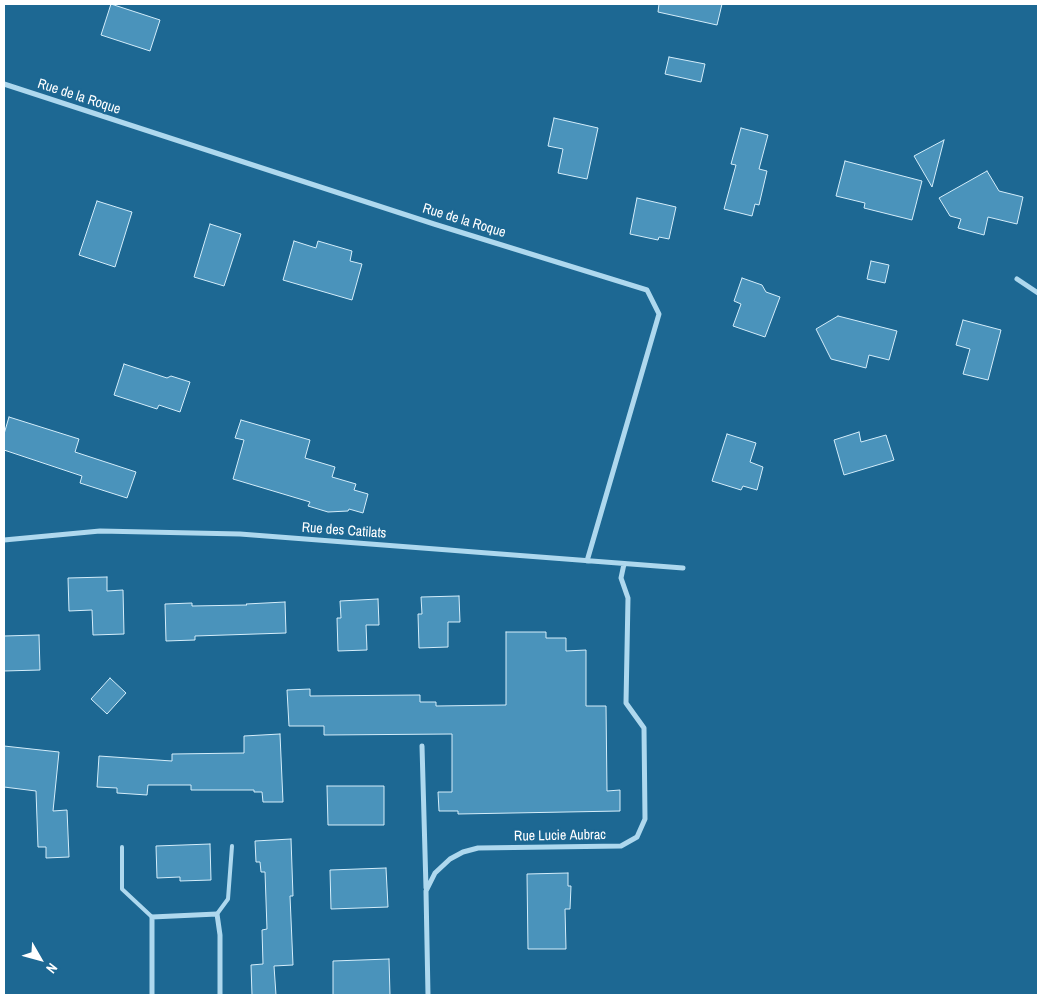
<!DOCTYPE html>
<html>
<head>
<meta charset="utf-8">
<style>
  body { margin:0 }
  #map { position:relative; width:1042px; height:999px; overflow:hidden; background:#1d6893; font-family:"Archivo Narrow",sans-serif }
  canvas { display:block }
  .frame { position:absolute; inset:0; border:5px solid #fff; pointer-events:none }
  .north { position:absolute; left:15px; top:934px; width:50px; height:50px; -webkit-text-stroke:4px #1d6893; paint-order:stroke; rotate:128deg; font-size:14px; font-weight:700; line-height:20px; text-align:center; color:#fff }
  .north::after { content:''; display:block; margin:auto; width:18px; height:22px; background:#fff; clip-path:polygon(50% 0,100% 100%,50% 72%,0 100%) }
</style>
</head>
<body>
<div id="map">
<canvas width="1042" height="999"></canvas>
<div class="frame"></div>
<div class="north">N</div>
</div>
<script>
const context = document.querySelector('canvas').getContext('2d');
context.lineJoin = 'round';
function paint(path, color) { context.fillStyle = color; context.fill(path, 'evenodd'); }
const poly = rows => new Path2D(rows.map(r => 'M' + r).join(''));
function stroke(path, color, width, dash) { context.strokeStyle = color; context.lineWidth = width; context.lineCap = dash ? 'butt' : 'round'; context.setLineDash(dash || []); context.stroke(path); }
function write(font, color, halo, rows, align = 'center') {
  context.font = font + ' "Archivo Narrow",sans-serif'; context.lineWidth = 4.5; context.setLineDash([]); context.textBaseline = 'middle'; context.strokeStyle = halo; context.fillStyle = color; for (const [text, x, y, turn = 0] of rows) {
    context.save(); context.translate(x, y); context.rotate((+turn || 0) * Math.PI / 180); context.textAlign = isNaN(turn) ? turn : align; if (halo) context.strokeText(text, 0, 0); context.fillText(text, 0, 0); context.restore();
  }
}
const building = poly([
  [111,4,160,20,150,51,101,35,111,4],
  [659,4,722,4,717,25,658,12,659,4],
  [669,57,705,64,701,82,665,74,669,57],
  [554,118,598,128,587,179,558,173,563,149,548,146,554,118],
  [741,128,768,135,759,169,767,171,759,205,755,204,752,216,724,209,736,165,731,164,741,128],
  [944,140,932,187,914,156,944,140],
  [845,161,922,181,912,220,864,208,865,203,836,196,845,161],
  [987,171,999,191,1023,197,1017,224,988,217,984,235,958,228,961,219,950,216,939,198,987,171],
  [637,198,676,207,669,239,659,237,658,240,630,234,637,198],
  [97,201,132,212,115,267,79,255,97,201],
  [210,224,241,234,224,286,194,277,210,224],
  [294,241,316,248,318,241,352,251,350,261,362,264,352,300,283,280,294,241],
  [871,261,889,265,885,283,867,279,871,261],
  [742,278,762,285,766,292,780,297,765,337,733,326,741,304,734,301,742,278],
  [838,316,897,331,889,360,869,355,866,368,831,359,816,329,838,316],
  [963,320,1001,330,988,380,963,374,970,349,956,345,963,320],
  [124,364,167,378,171,376,190,382,180,412,159,405,157,409,114,395,124,364],
  [9,417,79,439,75,452,136,472,127,498,80,483,82,476,4,450,4,434,9,417],
  [241,420,310,440,305,458,335,467,332,477,356,484,354,490,368,494,363,513,349,509,348,511,328,512,308,506,310,502,233,479,244,440,235,438,241,420],
  [859,432,861,442,886,435,894,460,844,475,834,440,859,432],
  [727,434,756,443,750,462,763,467,757,490,743,486,741,490,712,481,727,434],
  [107,577,107,591,123,590,124,634,93,635,92,610,69,611,68,578,107,577],
  [459,596,460,622,448,622,448,647,419,648,418,614,422,614,421,597,459,596],
  [378,599,379,625,366,625,367,650,338,651,337,618,341,618,340,601,378,599],
  [285,602,286,633,195,636,195,640,166,641,165,604,192,603,192,606,247,605,246,604,285,602],
  [506,632,546,632,546,638,566,638,566,651,586,650,586,706,606,706,607,791,620,790,620,811,458,814,458,811,439,811,438,792,452,792,452,734,324,735,324,726,289,726,287,690,310,689,310,696,420,695,420,702,436,702,436,706,506,705,506,632],
  [39,635,40,670,4,671,4,636,39,635],
  [110,678,126,693,107,714,91,699,110,678],
  [280,734,283,802,263,802,262,792,254,792,254,790,191,790,191,785,148,785,147,795,117,793,117,788,97,787,99,756,172,761,172,754,244,753,244,736,280,734],
  [4,746,59,752,53,811,67,810,69,857,46,858,46,847,38,847,36,791,4,787,4,746],
  [327,786,384,786,384,825,328,825,327,786],
  [291,839,293,896,290,896,293,965,274,966,276,995,252,995,251,965,263,964,262,930,267,929,265,872,261,872,260,862,256,862,255,841,291,839],
  [210,844,211,880,180,881,180,877,157,878,156,846,210,844],
  [386,868,388,907,331,909,330,870,386,868],
  [568,873,568,886,571,886,570,909,565,909,566,949,528,949,527,874,568,873],
  [389,959,390,995,333,995,333,961,389,959]
]);
const lane = poly([
  [122,847,122,889,152,917],
  [217,914,228,899,232,846]
]);
const street = poly([
  [4,84,434,224,647,290,659,314,587,561],
  [1017,279,1038,293],
  [4,540,100,531,240,534,683,568],
  [422,746,426,888],
  [152,995,152,917,217,914,220,935,220,995],
  [428,995,426,891,435,873,450,859,463,852,478,848,621,846,637,837,645,819,644,728,626,703,628,598,621,578,624,564]
]);
const streetNames = [
  ["Rue de la Roque",79,97,18],
  ["Rue de la Roque",464,221,17],
  ["Rue des Catilats",344,531,4],
  ["Rue Lucie Aubrac",560,836,-1]
];
paint(building, '#4a93bb');
stroke(building, '#d4edfa', 1);
stroke(lane, '#aed8ee', 4);
stroke(street, '#aed8ee', 5);
write('14px', '#fff', '#1d6893', streetNames);
</script>
</body>
</html>
